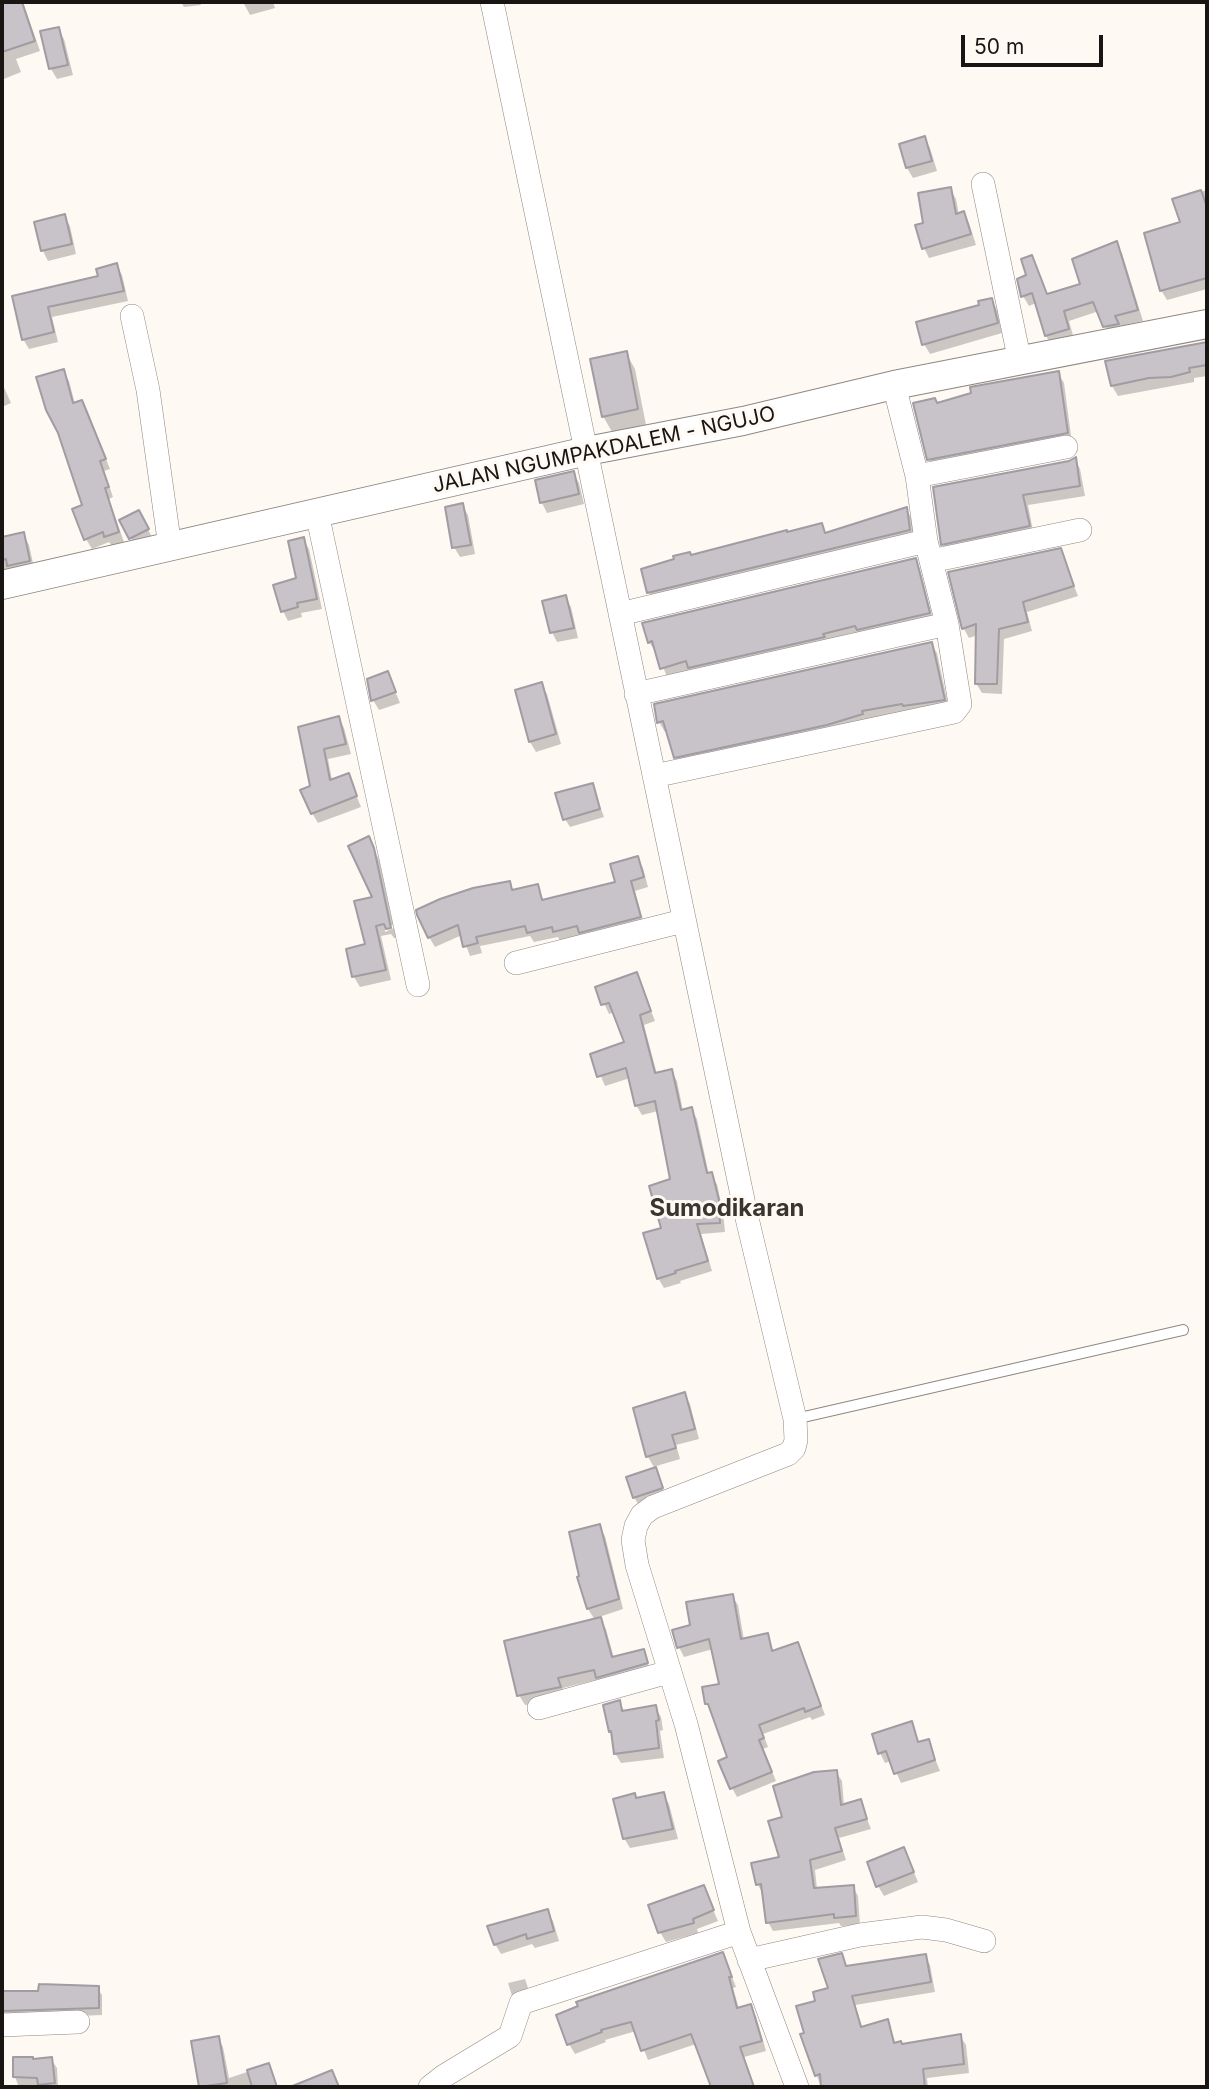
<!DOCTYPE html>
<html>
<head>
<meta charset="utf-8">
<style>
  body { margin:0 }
  #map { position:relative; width:1209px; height:2089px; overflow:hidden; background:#fff9f3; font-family:Inter,sans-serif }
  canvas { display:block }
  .frame { position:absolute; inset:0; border:4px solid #181513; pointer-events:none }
  .scale { position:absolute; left:961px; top:35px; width:142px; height:32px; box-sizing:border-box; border:4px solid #181513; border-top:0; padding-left:9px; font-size:21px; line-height:24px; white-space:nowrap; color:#181513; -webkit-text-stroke:5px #fff9f3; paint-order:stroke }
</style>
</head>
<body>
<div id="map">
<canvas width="1209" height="2089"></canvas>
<div class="frame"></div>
<div class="scale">50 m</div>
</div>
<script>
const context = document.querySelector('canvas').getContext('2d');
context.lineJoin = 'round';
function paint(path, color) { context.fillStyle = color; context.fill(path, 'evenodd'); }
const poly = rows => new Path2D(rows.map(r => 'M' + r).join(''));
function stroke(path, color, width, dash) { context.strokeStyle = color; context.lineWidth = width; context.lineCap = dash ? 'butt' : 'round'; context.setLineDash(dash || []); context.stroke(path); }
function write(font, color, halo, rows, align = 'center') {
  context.font = font + ' Inter,sans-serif'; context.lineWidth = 6; context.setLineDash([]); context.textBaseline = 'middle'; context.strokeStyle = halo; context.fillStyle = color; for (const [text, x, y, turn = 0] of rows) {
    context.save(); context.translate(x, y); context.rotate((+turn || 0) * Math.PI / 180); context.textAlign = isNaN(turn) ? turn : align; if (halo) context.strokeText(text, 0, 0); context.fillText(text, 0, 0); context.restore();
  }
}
const shadow = poly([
  [2,2,23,2,40,51,16,59,21,72,4,79,2,74],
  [181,2,200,2,201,5,184,7],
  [243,2,273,2,275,8,250,15],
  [58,29,64,39,73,75,57,79,51,69,42,33],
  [924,138,930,148,937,171,913,178,907,168],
  [950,189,956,199,959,215,964,213,969,223,976,245,929,258,924,248,925,224],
  [1207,190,1207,289,1167,300,1161,290,1182,223,1175,200],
  [64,216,70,226,76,254,48,261,43,251,36,223],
  [1116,244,1122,253,1143,321,1120,326,1123,334,1111,337,1099,311,1069,321,1074,339,1052,346,1046,336,1036,303,1029,306,1023,296,1031,257,1048,296,1082,286],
  [116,265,122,275,128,301,52,317,58,342,29,349,23,339,14,297,100,277],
  [992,300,997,310,1002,333,930,354,924,344],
  [1207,344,1207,376,1194,378,1194,382,1118,396,1112,386,1107,362],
  [626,353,635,369,646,425,612,432,603,416],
  [63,371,69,381,75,404,82,402,87,412,110,469,104,471,113,497,109,499,124,542,112,546,109,542,92,549,86,539,84,506],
  [1058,373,1064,383,1072,443,935,469,929,459,937,405],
  [2,383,11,403,2,407],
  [1075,459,1080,469,1085,496,1028,505,1034,536,949,554,943,544],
  [573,473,579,483,584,504,547,513,542,503,537,481],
  [462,505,468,515,475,554,460,557,454,547],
  [906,509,912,519,915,540,654,602,649,592,691,557,821,525,827,534],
  [144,522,153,539,136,548,131,538],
  [2,527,4,538,23,534,29,545,35,572,2,572],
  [303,539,309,549,322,609,301,613,302,617,288,621,283,611,298,579],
  [1060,550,1078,596,1027,612,1032,631,1004,639,1002,694,982,693,976,683,978,635,969,638,964,629,950,573],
  [915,560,920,569,934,623,667,677,657,651,655,651,649,642,644,624],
  [565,597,571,607,578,638,557,642,552,632],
  [931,644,937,653,949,709,681,767,675,757,668,731,665,732,659,722],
  [388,674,400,703,379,710,373,700],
  [541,684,547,694,561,744,536,752,530,742,517,691],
  [339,718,344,728,351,754,328,759,332,780,348,775,361,807,318,823,312,813,312,787,300,728],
  [592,785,604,817,570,827,565,819],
  [374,849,379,860,393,925,385,928,385,932,394,928,396,938,394,938,391,934,381,936,391,980,360,987,354,977,367,946,374,898],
  [637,858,643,868,648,887,635,891,645,927,560,941,558,937,534,942,530,936,480,946,482,953,470,956,462,935,435,947,429,937,509,883,514,892,537,886,544,901,617,883],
  [637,974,655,1021,644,1025,657,1074,671,1071,677,1081,683,1111,691,1109,697,1119,709,1175,717,1184,723,1212,725,1232,701,1234,712,1271,680,1281,681,1283,664,1288,658,1278,663,1229,672,1180,658,1111,642,1115,636,1105,630,1078,605,1086,592,1055,627,1043,615,1012,609,1014,597,988],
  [684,1394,690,1404,699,1439,676,1445,680,1459,653,1467,655,1469,648,1457,635,1409],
  [655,1469,667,1498,640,1507,634,1497],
  [599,1526,605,1536,623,1609,599,1617,606,1629,614,1658,643,1651,652,1674,600,1679,563,1688,565,1697,525,1705,519,1695,595,1620,588,1609,579,1578],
  [732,1596,738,1605,744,1640,767,1635,774,1652,798,1644,825,1715,812,1720,810,1717,763,1734,768,1747,763,1749,776,1781,737,1797,732,1788,729,1758,707,1704,721,1686,713,1649,684,1657,679,1647,692,1626],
  [619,1702,625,1712,655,1707,661,1717,663,1730,660,1731,664,1758,621,1763,615,1753,611,1731],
  [911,1723,920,1744,928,1741,940,1771,901,1783,891,1761,885,1763,880,1753],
  [836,1772,842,1781,844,1805,860,1801,871,1829,839,1838,846,1860,815,1870,817,1889,853,1887,858,1896,860,1925,841,1926,839,1923,773,1931,768,1922,763,1894,758,1885,753,1864,781,1858,784,1818],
  [663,1794,669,1804,678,1839,630,1848,624,1838,637,1800],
  [904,1849,918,1882,884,1896,878,1886],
  [703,1887,718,1921,697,1929,698,1933,666,1942,660,1932],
  [547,1911,553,1921,559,1941,535,1948,532,1944,501,1954,495,1944],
  [723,1954,736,1987,733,1988,739,2009,750,2006,756,2016,766,2051,744,2057,755,2087,712,2087,696,2044,648,2060,636,2031,605,2040,606,2042,575,2054,569,2044],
  [841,1955,847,1967,925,1956,930,1965,935,1992,855,2005,863,2029,887,2021,896,2044,902,2046,960,2036,966,2045,969,2073,927,2078,928,2087,821,2087,802,2035,806,2034,817,2002,830,1989],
  [525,1979,529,1991,513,1999,508,1983],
  [97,1988,102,1995,102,2015,2,2019,2,1992,40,1993],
  [218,2038,223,2047,229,2078,268,2065,278,2087,201,2087,193,2042],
  [51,2059,57,2068,58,2087,19,2087,15,2077,33,2061]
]);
const building = poly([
  [2,2,22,2,35,41,2,52,2,2],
  [59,27,68,65,49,69,40,31,59,27],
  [925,136,932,161,906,168,899,144,925,136],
  [951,187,956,214,964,211,971,234,922,249,915,225,923,223,918,193,951,187],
  [1201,190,1207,207,1207,278,1160,291,1144,233,1180,222,1172,199,1201,190],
  [65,214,72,244,41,251,34,222,65,214],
  [1117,241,1138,310,1115,316,1119,324,1103,327,1093,302,1064,311,1069,329,1045,336,1032,293,1021,297,1020,292,1017,279,1026,275,1021,259,1032,255,1047,294,1080,284,1072,259,1117,241],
  [117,263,124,291,48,307,54,332,22,340,12,296,98,276,96,269,117,263],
  [992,298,998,323,922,345,916,322,979,305,978,301,992,298],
  [1207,342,1207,365,1189,368,1190,372,1171,377,1149,378,1111,386,1105,361,1207,342],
  [627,351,638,409,602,417,590,359,627,351],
  [64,369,73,403,82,400,106,459,100,461,109,487,105,488,119,532,104,537,103,532,84,540,72,509,82,505,58,433,46,410,36,377,64,369],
  [1059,371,1068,433,927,460,913,403,935,398,937,403,971,393,970,387,1059,371],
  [1076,457,1080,486,1023,495,1030,526,941,545,933,487,1069,461,1076,457],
  [574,471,579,494,540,503,535,480,574,471],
  [463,503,471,545,452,548,445,507,463,503],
  [907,507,910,530,647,593,641,569,674,559,673,556,690,552,691,555,787,530,787,532,822,523,825,533,907,507],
  [139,510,149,529,129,539,119,520,139,510],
  [24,532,30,561,7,566,6,559,2,560,2,537,24,532],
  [304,537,317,599,297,603,298,607,281,612,273,585,296,578,288,541,304,537],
  [1061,548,1074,586,1023,602,1028,622,999,629,997,684,975,684,976,624,962,629,948,572,1061,548],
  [916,558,930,613,857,630,855,626,823,634,825,637,688,668,686,661,660,669,652,641,648,643,642,623,916,558],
  [566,595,574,628,550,633,542,601,566,595],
  [932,642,945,700,903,706,902,704,862,711,863,714,827,725,674,758,663,721,657,723,654,704,932,642],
  [388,671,396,692,371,701,367,679,388,671],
  [542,682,556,734,529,742,515,690,542,682],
  [339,716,346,744,324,749,330,780,349,773,357,796,311,814,300,790,310,786,298,727,339,716],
  [593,783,600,809,563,820,555,793,593,783],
  [369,836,374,848,391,928,386,929,384,924,376,926,386,970,352,977,346,949,365,944,354,901,372,897,348,846,369,836],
  [638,856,644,877,631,881,641,917,579,933,577,926,553,932,552,927,527,933,525,926,476,937,478,943,463,947,458,925,428,938,417,915,416,910,440,899,473,888,510,881,512,890,538,884,542,900,615,882,610,864,638,856],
  [637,972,651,1011,640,1015,655,1073,672,1069,681,1110,692,1107,707,1173,712,1172,719,1200,720,1223,697,1224,708,1261,675,1271,676,1273,657,1279,643,1233,661,1228,649,1186,670,1179,655,1101,635,1106,626,1068,597,1077,590,1054,624,1042,609,1003,601,1005,595,987,637,972],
  [685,1392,695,1429,672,1435,676,1448,646,1457,633,1408,685,1392],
  [656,1467,663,1488,633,1498,626,1477,656,1467],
  [600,1524,619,1599,587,1609,577,1577,579,1576,569,1532,600,1524],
  [733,1594,741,1639,768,1633,772,1651,798,1642,821,1706,805,1712,804,1708,759,1725,764,1738,759,1740,772,1772,730,1789,718,1761,727,1757,708,1704,705,1704,702,1687,719,1684,709,1639,677,1648,672,1630,690,1625,686,1602,733,1594],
  [601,1617,612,1657,644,1649,648,1663,596,1678,594,1670,558,1678,561,1687,517,1696,504,1641,601,1617],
  [620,1700,622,1711,656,1705,659,1720,656,1721,659,1748,614,1754,611,1731,609,1732,603,1705,620,1700],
  [912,1721,918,1742,929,1739,935,1760,894,1774,886,1751,878,1754,872,1734,912,1721],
  [837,1770,841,1805,861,1799,867,1819,835,1828,842,1851,810,1860,814,1888,854,1885,856,1916,834,1918,834,1914,766,1923,761,1884,756,1885,751,1863,779,1857,768,1821,782,1817,773,1786,814,1772,837,1770],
  [664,1792,673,1829,623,1839,613,1799,635,1793,636,1798,664,1792],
  [904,1847,914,1872,876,1887,867,1862,904,1847],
  [704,1885,714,1910,693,1919,694,1923,658,1933,648,1905,704,1885],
  [548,1909,554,1931,527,1939,526,1934,494,1945,487,1926,548,1909],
  [723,1952,732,1977,729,1977,737,2008,751,2004,762,2041,740,2047,754,2087,711,2087,691,2034,641,2051,631,2022,601,2030,602,2032,567,2045,556,2015,578,2006,576,2002,723,1952],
  [842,1953,846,1966,926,1954,931,1982,852,1996,861,2027,888,2019,894,2043,901,2041,902,2044,961,2034,964,2064,923,2069,925,2087,821,2087,820,2074,815,2076,800,2034,804,2033,796,2006,815,2001,813,1992,828,1988,818,1959,842,1953],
  [39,1984,99,1986,99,2008,2,2011,2,1991,38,1991,39,1984],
  [219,2036,227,2083,199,2087,191,2041,219,2036],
  [13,2057,33,2057,33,2059,52,2057,55,2083,38,2085,37,2078,13,2077,13,2057],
  [269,2063,277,2087,252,2087,247,2070,269,2063],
  [332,2070,339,2087,290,2087,332,2070]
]);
const service = poly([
  [795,1419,1183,1330]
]);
const minor = poly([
  [492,2,746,1214,795,1419,796,1440,794,1448,788,1454,653,1507,642,1515,636,1526,633,1540,637,1565,686,1724,739,1932,797,2087],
  [983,184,1020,362],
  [132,316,148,390,170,547],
  [917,476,1066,447],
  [317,513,418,985],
  [931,561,1080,530],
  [620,614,926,541],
  [636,694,947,624,926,541,917,476,894,385],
  [654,776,954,712,960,704,947,624],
  [516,963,683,921],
  [539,1708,669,1672],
  [749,1960,860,1935,922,1927,946,1930,984,1941],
  [2,2025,78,2022],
  [430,2087,444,2076,510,2036,521,2003,739,1932]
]);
const tertiary = poly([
  [2,585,587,451,743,421,894,385,1207,324]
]);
const streetNames = [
  ["JALAN NGUMPAKDALEM - NGUJO",604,450,-12]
];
const quarterNames = [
  ["Sumodikaran",727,1209]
];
paint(shadow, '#0003');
paint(building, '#c8c2c9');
stroke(building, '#a19ba2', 2);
stroke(service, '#8f8882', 12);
stroke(minor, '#8f8882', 24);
stroke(tertiary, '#8f8882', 30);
stroke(service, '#fff', 10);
stroke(minor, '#fff', 23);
stroke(tertiary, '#fff', 28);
write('21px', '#181513', '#fff9f3', streetNames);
write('bold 24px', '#3a352f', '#fff9f3', quarterNames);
</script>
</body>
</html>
